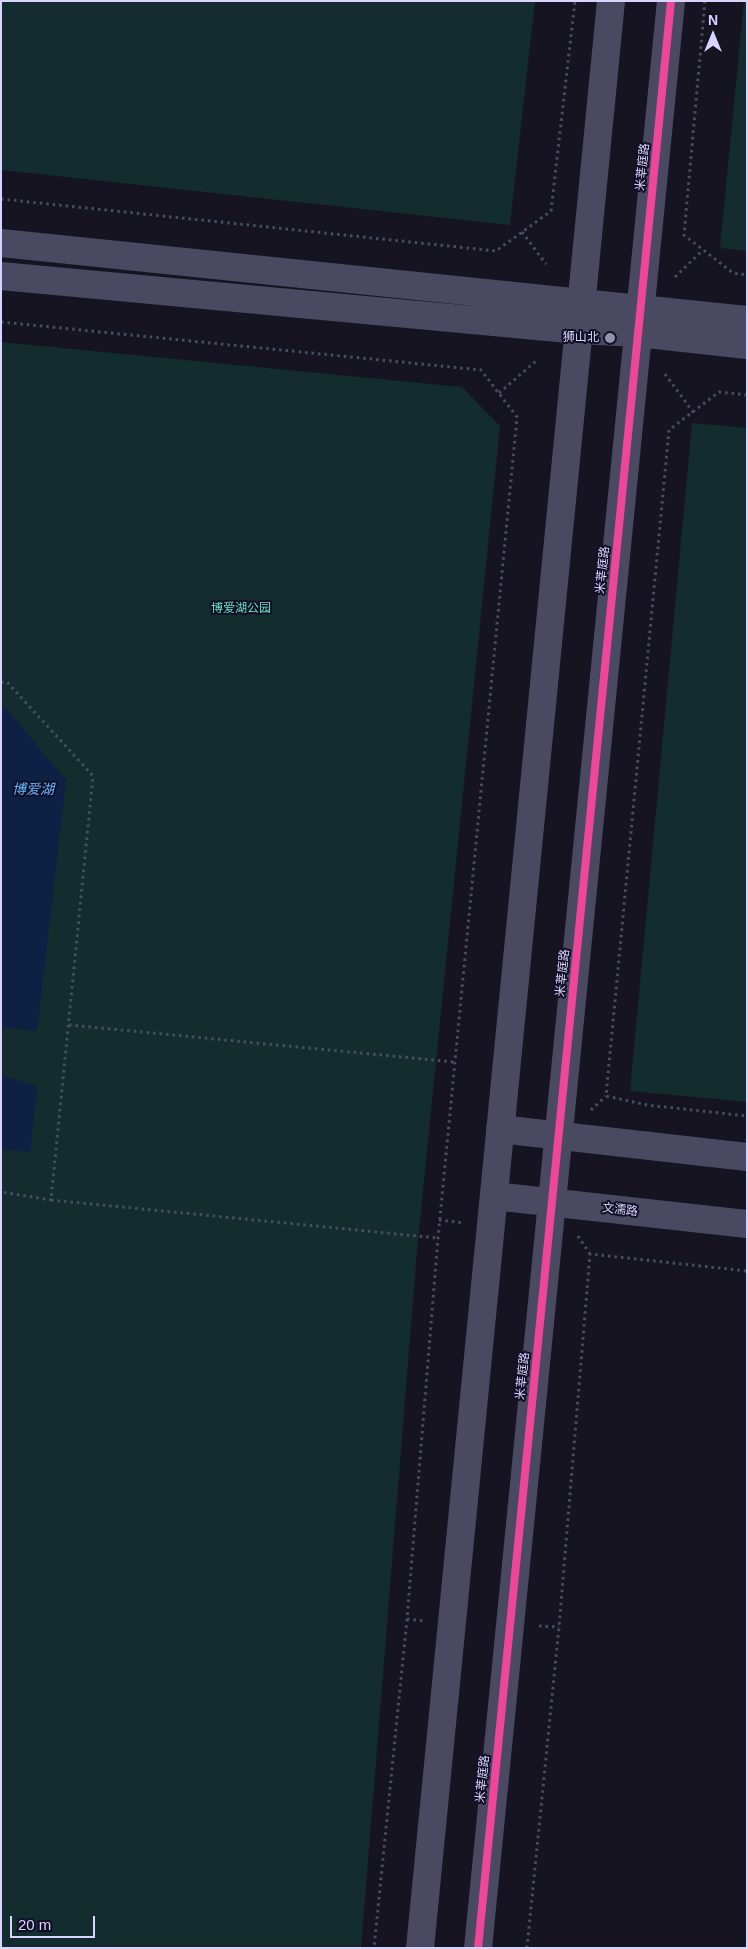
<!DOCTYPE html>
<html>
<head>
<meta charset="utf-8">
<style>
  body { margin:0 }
  #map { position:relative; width:748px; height:1949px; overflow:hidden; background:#161421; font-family:Helvetica,sans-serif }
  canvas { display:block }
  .frame { position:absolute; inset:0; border:2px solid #d9d4ff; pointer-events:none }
  .north { position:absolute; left:688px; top:10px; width:50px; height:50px; -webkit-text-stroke:4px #130f26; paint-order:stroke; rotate:0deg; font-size:14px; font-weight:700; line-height:20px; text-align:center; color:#d9d4ff }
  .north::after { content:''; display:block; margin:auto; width:18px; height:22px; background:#d9d4ff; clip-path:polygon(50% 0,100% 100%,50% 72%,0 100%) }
  .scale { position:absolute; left:10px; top:1916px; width:85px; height:22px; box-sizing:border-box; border:2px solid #d9d4ff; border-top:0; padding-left:6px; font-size:15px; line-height:18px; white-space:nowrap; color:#d9d4ff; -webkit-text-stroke:4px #130f26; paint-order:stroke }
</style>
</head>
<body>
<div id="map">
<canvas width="748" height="1949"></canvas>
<div class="frame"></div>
<div class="north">N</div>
<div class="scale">20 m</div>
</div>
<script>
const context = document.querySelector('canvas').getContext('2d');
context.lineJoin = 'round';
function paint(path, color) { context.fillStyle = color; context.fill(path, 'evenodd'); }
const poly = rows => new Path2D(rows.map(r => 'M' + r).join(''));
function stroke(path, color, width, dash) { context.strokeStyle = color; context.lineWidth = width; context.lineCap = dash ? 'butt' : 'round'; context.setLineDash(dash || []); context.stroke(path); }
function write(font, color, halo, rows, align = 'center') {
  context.font = font + ' Helvetica,"Noto Sans SC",sans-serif'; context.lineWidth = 4; context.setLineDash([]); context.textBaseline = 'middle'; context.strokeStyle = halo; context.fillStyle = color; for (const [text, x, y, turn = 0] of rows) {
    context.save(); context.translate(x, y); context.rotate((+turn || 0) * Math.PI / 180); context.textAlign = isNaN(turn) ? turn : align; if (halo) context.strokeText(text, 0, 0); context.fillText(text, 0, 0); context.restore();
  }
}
const green = poly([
  [1,1,535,1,510,225,1,170],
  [744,1,747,1,747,251,720,248],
  [1,342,462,387,500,426,417,1251,361,1948,1,1948],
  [692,423,747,428,747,1102,630,1091]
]);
const water = poly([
  [1,709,7,709,66,780,37,1031,1,1027],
  [1,1075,37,1087,30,1152,1,1149]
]);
const path = poly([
  [705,1,684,235,733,273,747,275],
  [1,199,496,251,551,211,575,1],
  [522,232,546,264],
  [675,277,703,250],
  [1,322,481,370,517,417,438,1238,407,1619,374,1948],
  [665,374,693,412],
  [499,393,536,361],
  [747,395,719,392,669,430,606,1096,647,1105,747,1116],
  [1,682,7,682,93,776,51,1200,1,1192],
  [69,1025,454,1062],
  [591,1110,606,1096],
  [51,1200,438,1238],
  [439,1220,464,1223],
  [578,1236,590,1254],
  [407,1619,424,1621],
  [539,1626,559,1627],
  [527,1948,559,1627,590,1254,747,1271]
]);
const minor = poly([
  [1,243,747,320],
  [1,276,579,330,638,333,747,345],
  [500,1129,747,1157],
  [494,1196,747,1224],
  [420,1948,611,1],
  [478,1948,671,1]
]);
const cycleway = poly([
  [478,1948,671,1]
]);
const markers = [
  [610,338,6,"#9591b1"]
];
const streetNames = [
  ["米莘庭路",643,167,-84],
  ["米莘庭路",603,570,-84],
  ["米莘庭路",563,973,-84],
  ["文濡路",620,1210,6],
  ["米莘庭路",523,1376,-84],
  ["米莘庭路",483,1779,-84]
];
const poiNames = [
  ["狮山北",599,338]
];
const parkNames = [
  ["博爱湖公园",241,609]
];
const waterNames = [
  ["博爱湖",33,790]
];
paint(green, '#132c2d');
paint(water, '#0d2144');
stroke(path, '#44505f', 3, [2.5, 4]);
stroke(minor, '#4a4962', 28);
stroke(cycleway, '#ed469a', 8);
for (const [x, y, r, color] of markers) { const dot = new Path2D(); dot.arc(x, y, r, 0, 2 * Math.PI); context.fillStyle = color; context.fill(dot); stroke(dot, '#130f26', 2); }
write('12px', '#d9d4ff', '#130f26', streetNames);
write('12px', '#d9d4ff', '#130f26', poiNames, 'right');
write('12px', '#5fe0c0', '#130f26', parkNames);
write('italic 14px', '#62b6ff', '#130f26', waterNames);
</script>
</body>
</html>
